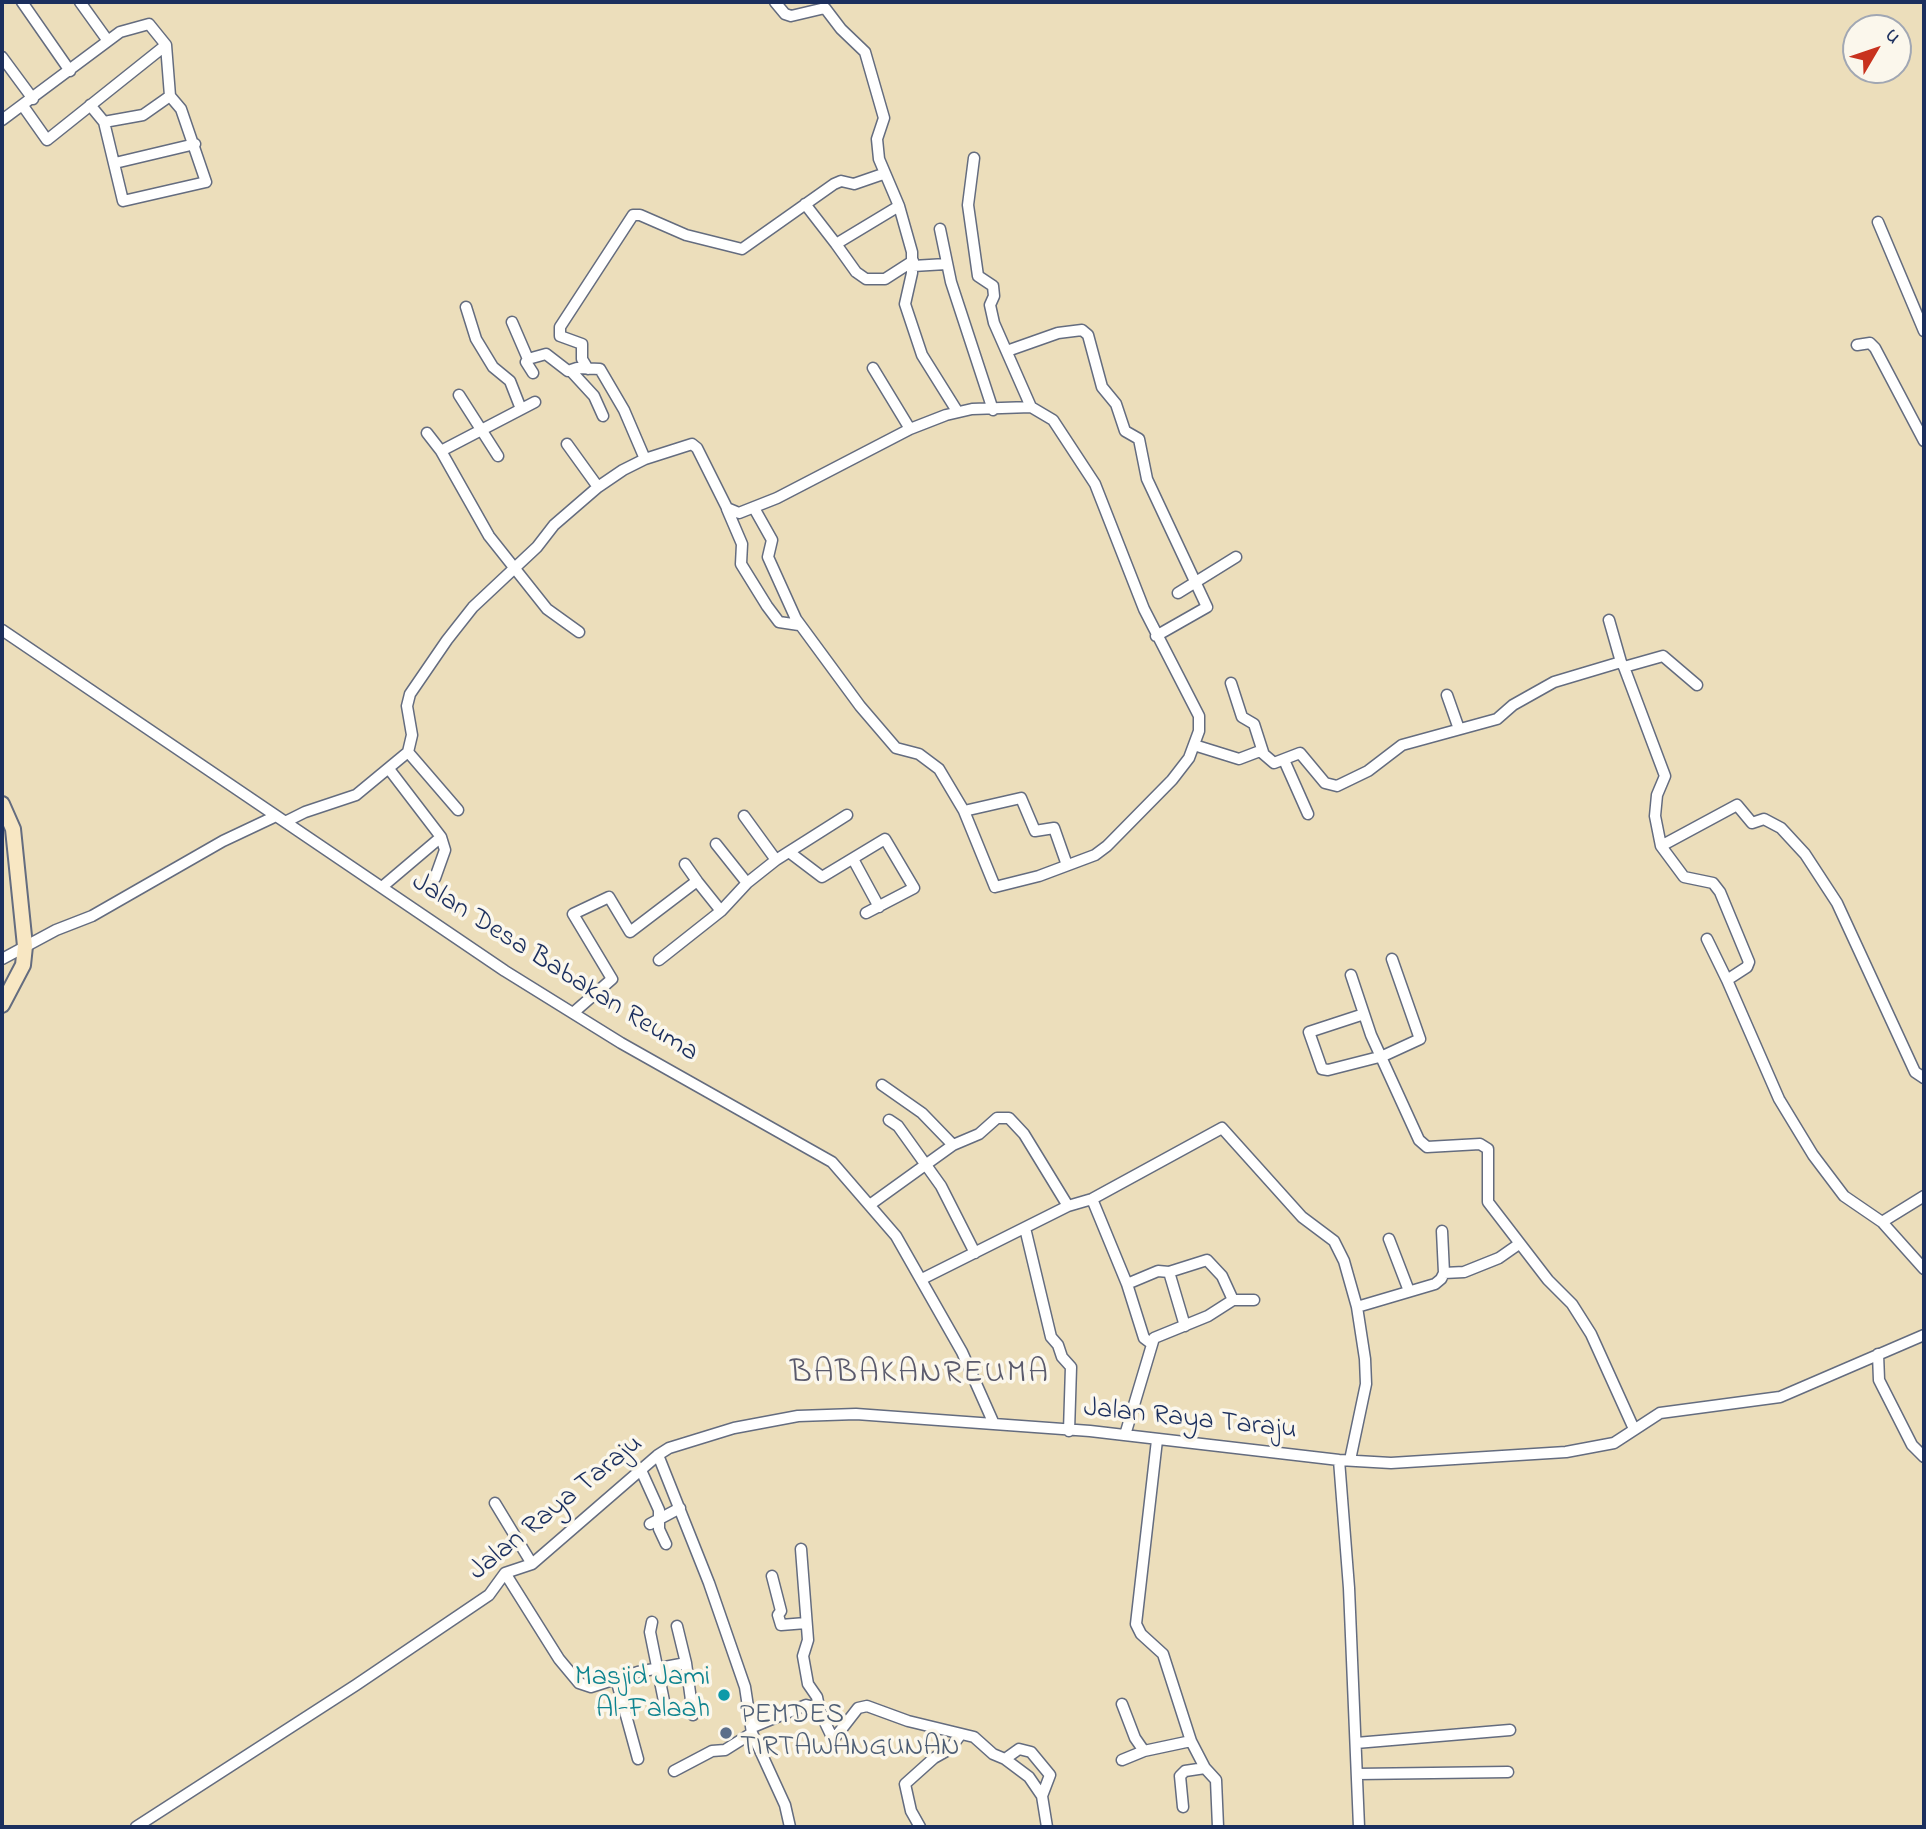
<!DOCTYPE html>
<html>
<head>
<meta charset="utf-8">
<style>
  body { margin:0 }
  #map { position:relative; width:1926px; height:1829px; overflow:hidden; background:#ecdebb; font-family:"Indie Flower",sans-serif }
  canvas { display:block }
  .frame { position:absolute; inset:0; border:4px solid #1b2f5e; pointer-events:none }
  .north { position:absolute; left:1842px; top:14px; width:70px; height:70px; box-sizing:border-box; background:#fbf7ec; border:2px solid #a1a7b3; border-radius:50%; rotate:51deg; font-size:19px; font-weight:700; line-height:28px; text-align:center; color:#1b2f5e }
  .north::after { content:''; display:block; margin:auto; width:24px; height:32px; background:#c8321e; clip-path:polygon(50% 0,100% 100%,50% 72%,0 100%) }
</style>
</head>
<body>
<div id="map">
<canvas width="1926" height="1829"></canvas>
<div class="frame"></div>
<div class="north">U</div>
</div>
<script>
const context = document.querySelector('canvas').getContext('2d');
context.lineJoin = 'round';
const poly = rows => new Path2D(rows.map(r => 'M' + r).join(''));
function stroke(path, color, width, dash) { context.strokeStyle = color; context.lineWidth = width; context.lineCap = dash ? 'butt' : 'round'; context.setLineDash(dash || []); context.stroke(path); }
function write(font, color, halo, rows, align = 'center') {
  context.font = font + ' "Indie Flower",sans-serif'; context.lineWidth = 7; context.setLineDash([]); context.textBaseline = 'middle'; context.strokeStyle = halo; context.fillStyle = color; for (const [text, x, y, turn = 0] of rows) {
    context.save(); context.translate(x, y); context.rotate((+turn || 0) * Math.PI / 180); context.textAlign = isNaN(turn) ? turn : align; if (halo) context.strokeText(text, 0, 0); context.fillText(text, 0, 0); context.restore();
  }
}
const street = poly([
  [22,2,70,71],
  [80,2,108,41],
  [775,2,785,14,791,16,825,8,841,29,865,52,884,118,877,139,879,159,899,206,912,252,912,273,905,304,922,355,957,411],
  [2,57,33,99],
  [90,105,104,122,143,115,170,96],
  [23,106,47,140,166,45],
  [2,120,120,32,149,24,166,45,170,96,181,109,206,182,123,201,104,122],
  [974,158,968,205,978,276,993,286,994,296,990,305,994,323,1031,407],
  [115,163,195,144],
  [805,204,836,244],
  [899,206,836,244,856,272,866,279,885,279,913,261],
  [1878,222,1924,331],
  [940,229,951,282,993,410],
  [913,266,946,264],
  [466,307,476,339,493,367,510,381,521,409],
  [512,322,528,359,546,354,568,371,577,368,600,369,624,410,645,459],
  [1857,345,1870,343,1875,348,1924,441],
  [1007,351,1058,333,1082,330,1088,335,1102,387,1116,404,1125,431,1139,439,1147,479,1207,607,1156,636],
  [528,359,526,362,533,373],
  [873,368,910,429],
  [588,369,582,359,582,344,560,336,560,327,633,215,640,215,686,235,742,249,834,184,841,181,854,184,883,174],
  [571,371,594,396,603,416],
  [459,395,498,456],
  [535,402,441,451,489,536,547,609,579,632],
  [427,433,441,451],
  [567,444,598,487],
  [754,508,772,540,768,557,796,619,860,706,896,748,919,754,939,769,964,811,1021,798,1035,831,1054,828,1067,865],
  [727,509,742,544,741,564,767,606,779,622,799,625],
  [1178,593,1236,557],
  [1609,620,1621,662],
  [2,630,505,971,621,1043,832,1162,896,1236,962,1352,994,1424],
  [1231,683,1242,717,1254,724,1263,752],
  [1697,685,1663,656,1624,667,1665,776,1657,795,1655,816,1661,846,1684,877,1713,883,1720,892,1749,962,1747,967,1727,980,1779,1099,1813,1155,1844,1196,1882,1222,1924,1269],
  [1447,695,1459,729],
  [1194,745,1239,759,1260,751,1274,763,1300,753,1325,783,1337,786,1368,771,1402,745,1497,719,1513,705,1554,682,1621,662,1624,667],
  [408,752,458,810],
  [1284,760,1308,814],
  [389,769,441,837,445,850,435,878],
  [744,816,776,860],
  [285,822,305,812,356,795,408,752,412,735,407,706,410,694,447,640,473,607,537,547,554,525,598,487,623,470,645,459,692,444,697,448,727,508,739,513,777,498,910,429,946,415,972,409,1031,407,1053,420,1095,484,1144,609,1199,716,1199,731,1189,758,1172,780,1107,846,1095,855,1039,876,995,887,964,811],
  [716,844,747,883],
  [1661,846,1737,805,1752,823,1764,819,1781,828,1805,854,1837,903,1915,1072,1924,1078],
  [789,852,822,877,885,839,914,888,866,913],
  [853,859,879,907],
  [685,864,697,881],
  [382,887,441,837],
  [1707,939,1727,980],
  [2,959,56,930,92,916,223,841,276,816],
  [659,960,721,911],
  [1351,975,1371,1035,1419,1140,1427,1147,1480,1144,1488,1149,1488,1202,1548,1280,1572,1304,1591,1334,1634,1429],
  [573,1013,612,979,573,914,609,897,630,932,697,881,721,911,747,883,776,860,847,815],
  [1364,1014,1309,1032,1322,1069,1328,1070,1383,1056,1420,1039,1392,959],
  [889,1120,898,1126,941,1186,975,1253],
  [953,1145,979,1134,997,1118,1009,1118,1024,1134,1068,1206],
  [1092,1199,1127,1284,1144,1338,1152,1344],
  [871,1204,953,1145,922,1113,882,1085],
  [1882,1222,1924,1196],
  [1025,1228,1051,1337,1058,1345,1062,1357,1071,1367,1069,1431],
  [1389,1239,1409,1291],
  [1169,1272,1185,1326],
  [1444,1273,1464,1272,1499,1258,1519,1244],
  [922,1279,1068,1206,1092,1199,1222,1128,1302,1217,1334,1241,1344,1261,1357,1307,1365,1359,1366,1384,1350,1460],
  [1127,1284,1158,1271,1169,1272,1207,1260,1222,1276,1233,1300],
  [1357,1307,1435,1284,1441,1279,1444,1273,1442,1231],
  [1878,1354,1879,1380,1912,1445,1924,1457],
  [1125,1435,1154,1338,1208,1316,1233,1300,1254,1300],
  [1157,1440,1136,1624,1141,1634,1163,1654,1191,1741,1205,1768,1216,1780,1218,1827],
  [658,1455,709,1583,745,1687,752,1733,785,1805,790,1827],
  [1339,1460,1349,1588,1359,1827],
  [640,1468,659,1510,659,1529,666,1544],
  [495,1503,532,1564],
  [650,1524,680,1508],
  [801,1549,808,1640,803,1656,808,1684,817,1697,820,1712,831,1735,837,1735,858,1708,867,1706,908,1721,974,1737,993,1754,1005,1759,1019,1749,1031,1752,1050,1775,1042,1796,1047,1827],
  [505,1573,559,1659,579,1683,591,1687,638,1672,686,1663,693,1715],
  [772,1576,781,1611,778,1615,781,1625,806,1623],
  [652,1622,650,1632,666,1711],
  [677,1626,686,1663],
  [616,1679,638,1759],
  [1122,1704,1135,1738,1144,1751],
  [753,1727,806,1705,819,1708],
  [1356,1743,1510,1730],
  [1005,1759,1029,1777,1042,1796],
  [1122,1760,1144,1751,1191,1741],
  [674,1771,712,1751,725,1750,752,1733],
  [1357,1774,1508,1772],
  [1183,1807,1180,1776,1185,1771,1205,1768],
  [136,1827,356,1685,489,1595,505,1573,532,1564,658,1455,669,1448,734,1428,798,1416,856,1414,1090,1431,1339,1460,1391,1463,1566,1452,1614,1443,1660,1413,1780,1397,1924,1335],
  [920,1827,911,1811,905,1784,934,1758,950,1749,961,1734]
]);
const secondary = poly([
  [2,804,13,829,25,946,23,965,2,1005]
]);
const markers = [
  [724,1695,7,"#0f9aa8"],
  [726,1733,7,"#5c6f8a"]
];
const streetNames = [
  ["Jalan Desa Babakan Reuma",554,969,32],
  ["Jalan Raya Taraju",1190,1421,6],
  ["Jalan Raya Taraju",557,1509,-39]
];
const cultureNames = [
  ["Masjid Jami",710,1679],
  ["Al-Falaah",710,1711]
];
const serviceNames = [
  ["PEMDES",740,1717],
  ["TIRTAWANGUNAN",740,1749]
];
const quarterNames = [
  ["BABAKANREUMA",920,1376]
];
stroke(street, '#646c7f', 13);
stroke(secondary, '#646c7f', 18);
stroke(street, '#fff', 10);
stroke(secondary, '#f8e7c3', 14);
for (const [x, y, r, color] of markers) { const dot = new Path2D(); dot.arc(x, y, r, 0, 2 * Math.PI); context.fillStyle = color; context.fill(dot); stroke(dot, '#fbf7ec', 2.5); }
write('28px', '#1b2f5e', '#fbf7ec', streetNames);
write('28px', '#0d838f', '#fbf7ec', cultureNames, 'right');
write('28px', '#4e5e75', '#fbf7ec', serviceNames, 'left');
context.letterSpacing = '2px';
write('32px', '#5a5a6c', '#fbf7ec', quarterNames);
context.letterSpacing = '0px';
</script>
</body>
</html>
